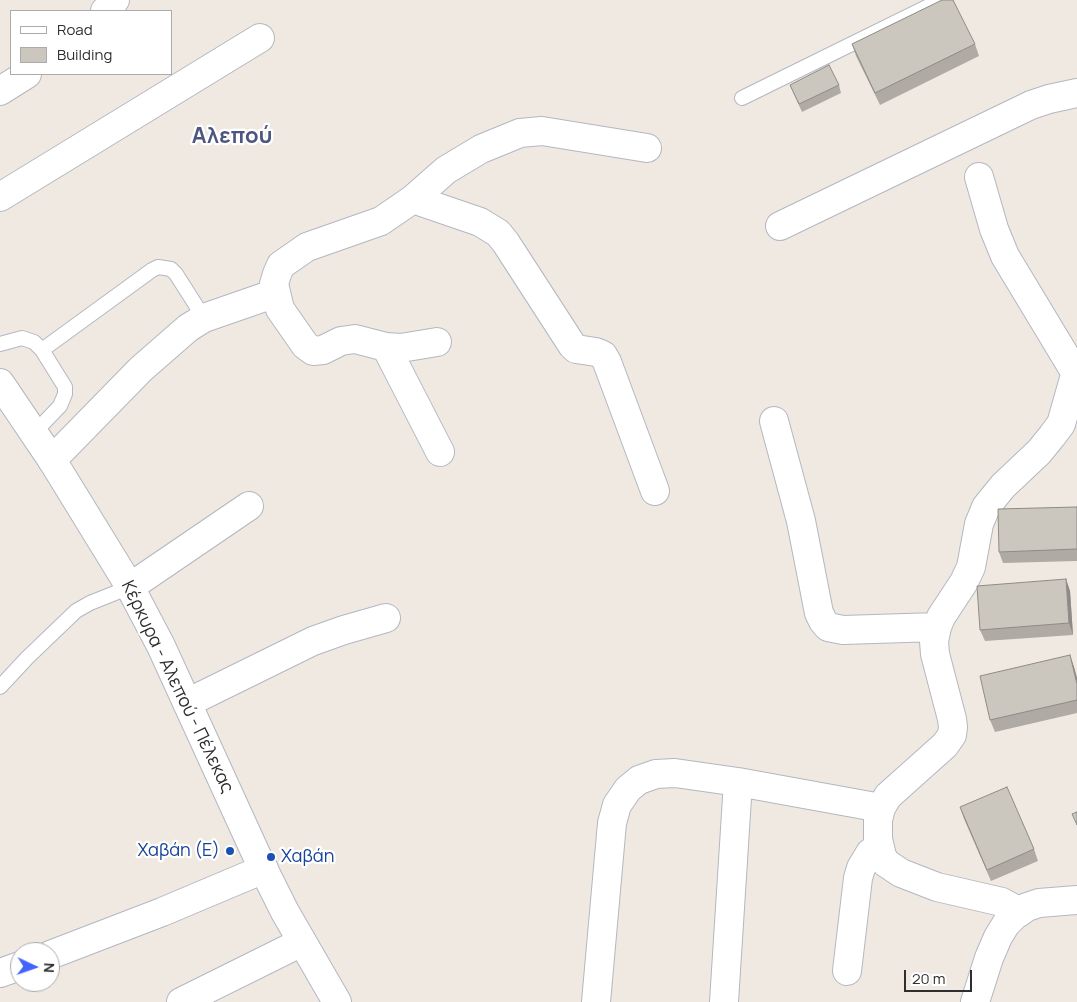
<!DOCTYPE html>
<html>
<head>
<meta charset="utf-8">
<style>
  body { margin:0 }
  #map { position:relative; width:1077px; height:1002px; overflow:hidden; background:#efe9e1; font-family:Manrope,sans-serif }
  canvas { display:block }
  .legend { position:absolute; left:10px; top:10px; width:162px; height:65px; box-sizing:border-box; background:#fff; border:1px solid #ababab; margin:0; padding:6px 9px; list-style:none; font-size:15px; color:#2e2e2e }
  .legend li { display:flex; align-items:center; gap:10px; height:25px }
  .legend b { width:25px; border:1px solid #ababab }
  .north { position:absolute; left:10px; top:942px; width:50px; height:50px; box-sizing:border-box; background:#fff; border:1px solid #ababab; border-radius:50%; rotate:93deg; font-size:14px; font-weight:700; line-height:20px; text-align:center; color:#2e2e2e }
  .north::after { content:''; display:block; margin:auto; width:18px; height:22px; background:#4264fb; clip-path:polygon(50% 0,100% 100%,50% 72%,0 100%) }
  .scale { position:absolute; left:904px; top:970px; width:68px; height:22px; box-sizing:border-box; border:2px solid #2e2e2e; border-top:0; padding-left:6px; font-size:15px; line-height:18px; white-space:nowrap; color:#2e2e2e; -webkit-text-stroke:4px #fff; paint-order:stroke }
</style>
</head>
<body>
<div id="map">
<canvas width="1077" height="1002"></canvas>
<ul class="legend">
<li><b style="height:6px;background:#fff"></b>Road</li>
<li><b style="height:14px;background:#cbc7bf"></b>Building</li>
</ul>
<div class="north">N</div>
<div class="scale">20 m</div>
</div>
<script>
const context = document.querySelector('canvas').getContext('2d');
context.lineJoin = 'round';
const poly = rows => new Path2D(rows.map(r => 'M' + r).join(''));
function stroke(path, color, width, dash) { context.strokeStyle = color; context.lineWidth = width; context.lineCap = dash ? 'butt' : 'round'; context.setLineDash(dash || []); context.stroke(path); }
function paint(path, color) { context.fillStyle = color; context.fill(path, 'evenodd'); }
function write(font, color, halo, rows, align = 'center') {
  context.font = font + ' Manrope,sans-serif'; context.lineWidth = 4.5; context.setLineDash([]); context.textBaseline = 'middle'; context.strokeStyle = halo; context.fillStyle = color; for (const [text, x, y, turn = 0] of rows) {
    context.save(); context.translate(x, y); context.rotate((+turn || 0) * Math.PI / 180); context.textAlign = isNaN(turn) ? turn : align; if (halo) context.strokeText(text, 0, 0); context.fillText(text, 0, 0); context.restore();
  }
}
const service = poly([
  [742,98,941,0],
  [0,344,22,338,34,342,42,350,65,387,65,394,60,406,34,433],
  [42,350,152,270,158,267,171,269,176,274,204,318],
  [0,687,27,658,76,611,90,603,130,587]
]);
const minor = poly([
  [979,177,994,229,1005,256,1075,372],
  [0,197,260,38],
  [413,199,480,222,498,233,506,243,572,345,576,349,596,352,603,355,607,362,655,491],
  [780,226,1031,105,1049,99,1077,93],
  [437,342,401,348,386,347,355,339,341,341,323,350,313,351,305,345,280,309,274,284,277,274,281,265,307,247,381,221,413,199,446,170,481,149,520,133,542,131,647,148],
  [386,347,440,452],
  [774,421,801,521,819,613,823,621,828,627,843,630,937,627],
  [52,460,141,369,188,328,204,318,276,293],
  [130,587,249,506],
  [187,703,313,641,344,630,386,618],
  [738,782,881,808],
  [1020,912,1002,902,937,887,901,873,886,863,882,856,878,839,878,820,881,808,888,796,945,745,952,735,953,727,952,719,935,654,934,641,937,627,941,617,964,582,971,567,979,524,986,507,1003,486,1039,452,1052,436,1061,424,1077,368],
  [50,955,162,912,264,869],
  [847,971,858,878,861,868,870,853,879,847],
  [0,973,20,966],
  [181,1002,302,942],
  [596,1002,612,823,617,805,628,789,639,780,656,774,675,773,738,782,724,1002]
]);
const tertiary = poly([
  [105,11,115,0],
  [0,91,27,74],
  [975,1002,989,958,998,937,1006,924,1015,915,1027,907,1039,903,1077,900]
]);
const secondary = poly([
  [0,383,52,460,130,587,161,646,257,856,285,912,337,1002]
]);
const wall = poly([
  [852,44,975,44,979,56,880,105,856,56],
  [790,85,839,85,841,93,802,112,793,92],
  [1077,507,1077,561,1003,563,999,552],
  [1066,579,1070,591,1073,635,985,641,980,630],
  [1070,655,1074,667,1077,678,1077,713,995,732,990,720],
  [960,807,1034,849,1038,861,991,881,964,819]
]);
const shadedWall = poly([
  [1066,579,1070,591,1073,635,1069,623],
  [1070,655,1074,667,1077,678,1077,684]
]);
const building = poly([
  [942,0,953,0,975,44,875,93,852,44,942,0],
  [829,65,839,85,799,104,790,85,829,65],
  [1077,507,1077,549,999,552,998,509,1077,507],
  [1066,579,1069,623,980,630,977,586,1066,579],
  [1070,655,1077,684,1077,700,990,720,980,676,1070,655],
  [1007,787,1034,849,987,870,960,807,1007,787],
  [1077,812,1077,825,1072,814,1077,812]
]);
const markers = [
  [230,851,5,"#1a4fb4"],
  [271,857,5,"#1a4fb4"]
];
const streetNames = [
  ["Κέρκυρα - Αλεπού - Πέλεκας",177,687,64]
];
const transitNames = [
  ["Χαβάη (Ε)",220,851],
  ["Χαβάη",281,857,"left"]
];
const districtNames = [
  ["Αλεπού",232,137]
];
stroke(service, '#b4b7c1', 16);
stroke(minor, '#b4b7c1', 30);
stroke(tertiary, '#b4b7c1', 30);
stroke(secondary, '#b4b7c1', 30);
stroke(service, '#fff', 14);
stroke(minor, '#fff', 28);
stroke(tertiary, '#fff', 28);
stroke(secondary, '#fff', 28);
paint(wall, '#afaba4');
paint(shadedWall, '#8e8b86');
paint(building, '#cbc7bf');
stroke(building, '#8e8b86', 1);
for (const [x, y, r, color] of markers) { const dot = new Path2D(); dot.arc(x, y, r, 0, 2 * Math.PI); context.fillStyle = color; context.fill(dot); stroke(dot, '#fff', 2); }
write('18px', '#2e2e2e', '#fff', streetNames);
write('18px', '#164399', '#fff', transitNames, 'right');
write('bold 22px', '#4d5680', '#fff', districtNames);
</script>
</body>
</html>
